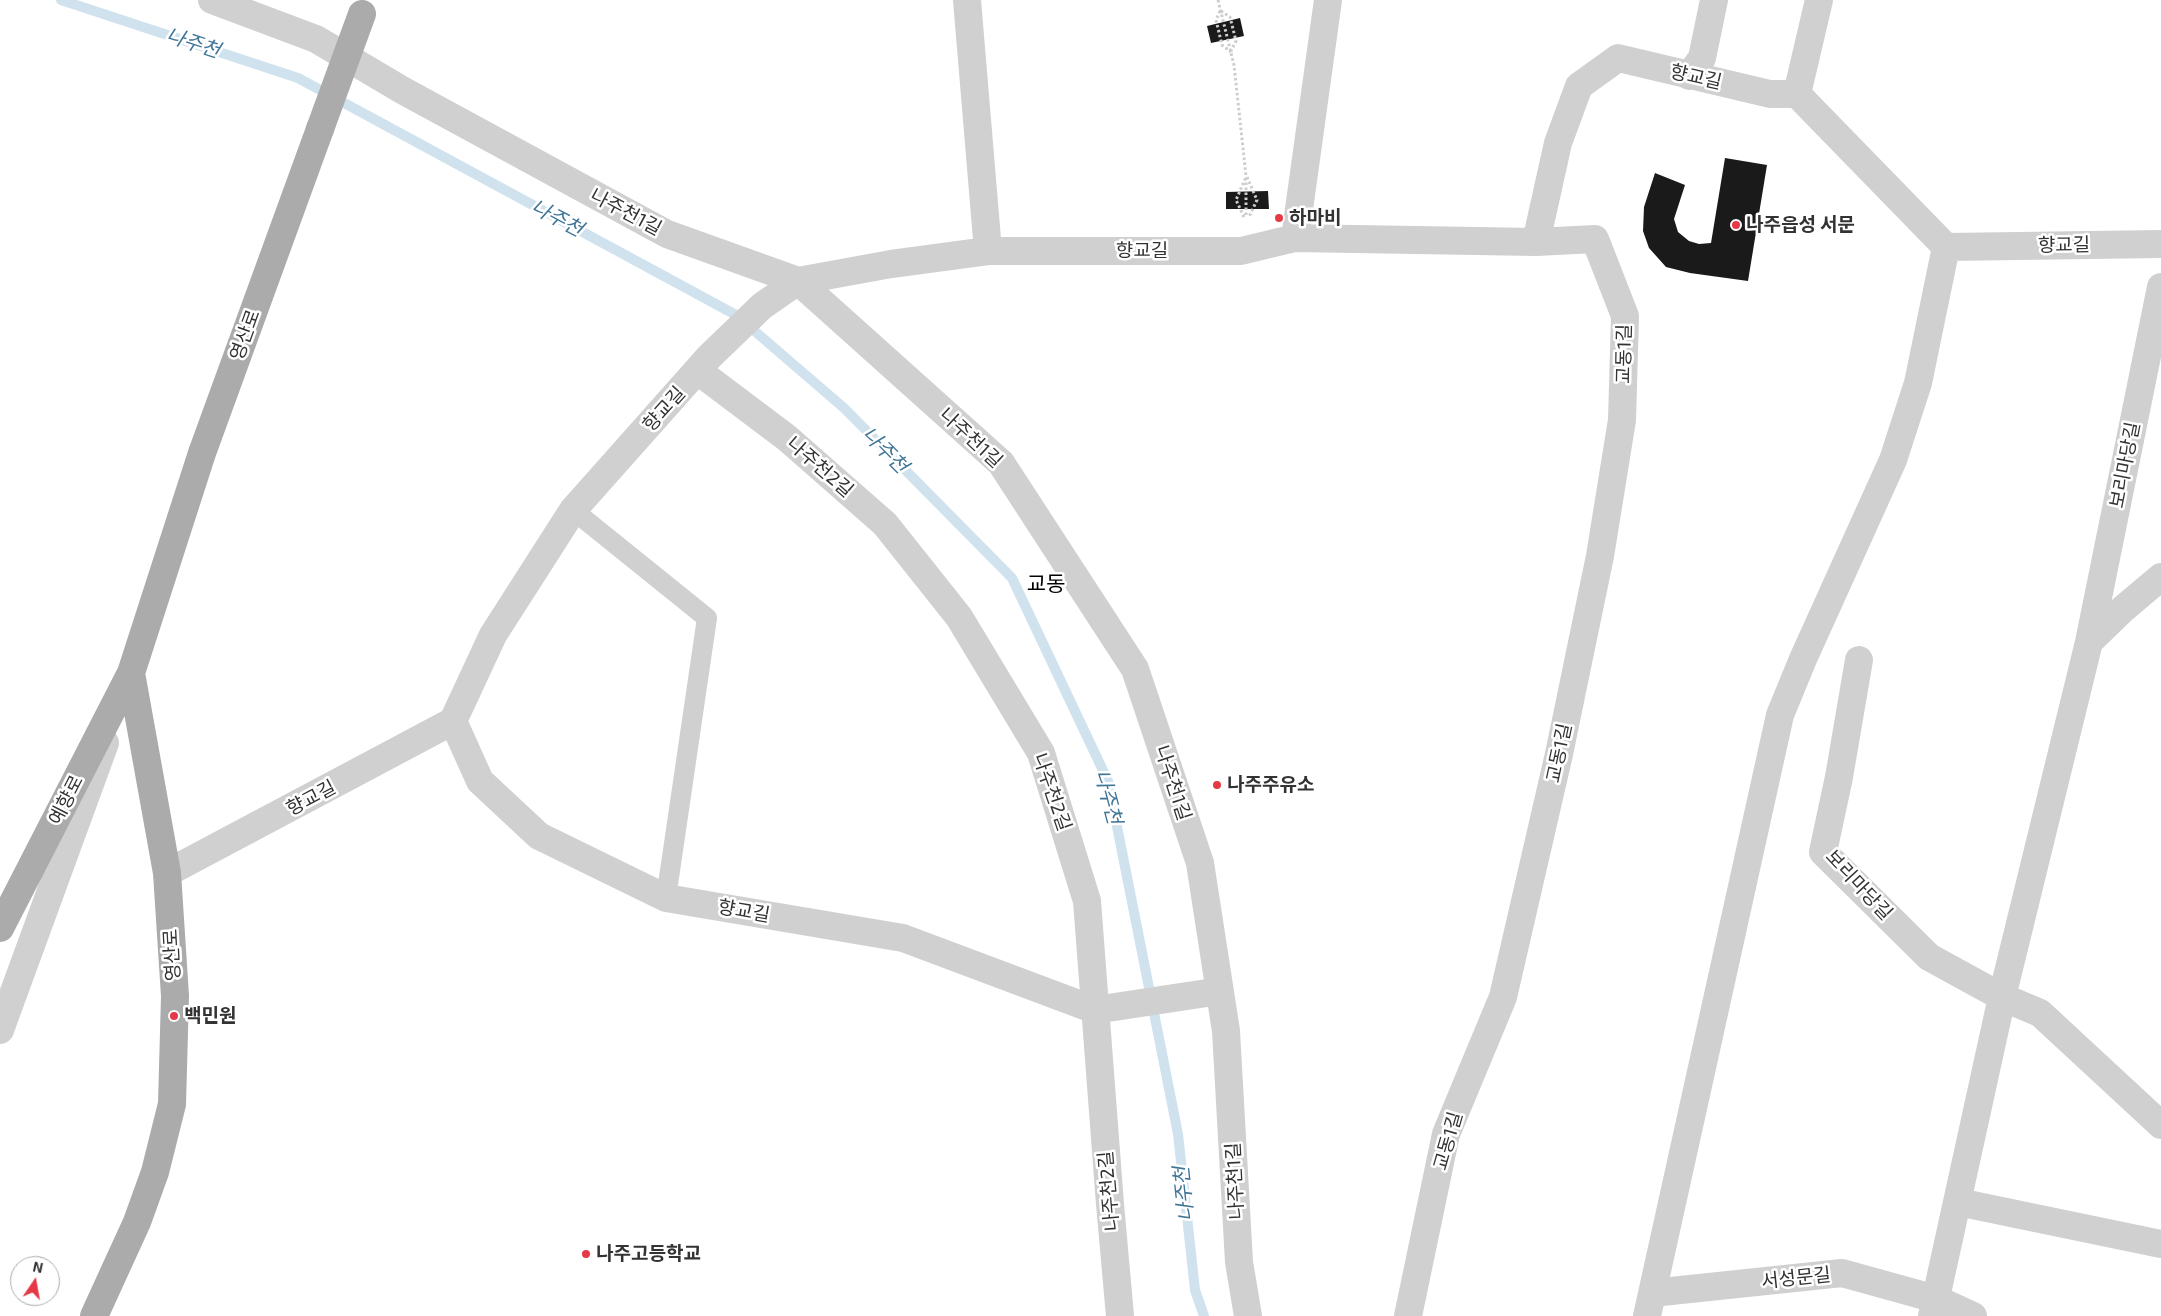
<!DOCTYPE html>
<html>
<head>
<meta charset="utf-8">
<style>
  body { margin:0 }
  #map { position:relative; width:2161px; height:1316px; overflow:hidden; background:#fff; font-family:"Exo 2",sans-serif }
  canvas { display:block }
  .north { position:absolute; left:10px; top:1256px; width:50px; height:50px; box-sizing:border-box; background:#fff; border:1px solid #adadad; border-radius:50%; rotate:12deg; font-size:14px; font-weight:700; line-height:20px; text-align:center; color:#333 }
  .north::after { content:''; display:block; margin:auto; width:18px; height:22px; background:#e63946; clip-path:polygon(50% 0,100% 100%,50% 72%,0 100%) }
</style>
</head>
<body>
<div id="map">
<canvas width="2161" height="1316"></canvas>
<div class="north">N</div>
</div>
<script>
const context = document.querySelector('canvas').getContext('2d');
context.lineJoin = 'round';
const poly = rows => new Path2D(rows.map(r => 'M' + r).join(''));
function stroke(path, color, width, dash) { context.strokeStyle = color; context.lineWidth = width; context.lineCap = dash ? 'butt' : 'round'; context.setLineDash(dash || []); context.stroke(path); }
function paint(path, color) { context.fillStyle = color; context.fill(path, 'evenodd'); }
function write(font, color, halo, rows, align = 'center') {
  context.font = font + ' "Exo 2","Noto Sans KR",sans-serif'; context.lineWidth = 5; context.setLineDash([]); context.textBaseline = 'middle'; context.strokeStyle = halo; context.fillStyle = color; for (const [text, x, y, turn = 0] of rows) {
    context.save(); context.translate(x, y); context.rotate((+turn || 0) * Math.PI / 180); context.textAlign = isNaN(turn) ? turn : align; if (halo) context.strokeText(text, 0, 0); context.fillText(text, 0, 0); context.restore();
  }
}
const stream = poly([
  [61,0,298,78,736,315,844,408,1012,578,1108,781,1178,1134,1195,1290,1204,1316]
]);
const building = poly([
  [1240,18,1244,36,1211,43,1207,26],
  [1725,158,1767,165,1748,281,1690,273,1666,267,1649,248,1643,231,1644,207,1655,173,1685,185,1674,219,1678,232,1689,241,1699,244,1711,243],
  [1268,191,1269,209,1226,209,1226,192]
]);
const path = poly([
  [1218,0,1234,65,1246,176,1246,217],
  [1220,11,1216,20,1222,45,1231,52],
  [1221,11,1230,17,1236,41,1231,51],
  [1247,177,1257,200,1249,217],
  [1244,217,1236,200,1245,179]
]);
const service = poly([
  [573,510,707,618,666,898]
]);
const pedestrian = poly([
  [1958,1202,2161,1244]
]);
const minor = poly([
  [212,0,316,39,402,90,667,234,798,281,1001,463,1135,669,1200,863,1226,1031,1239,1262,1248,1316],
  [967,0,988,251],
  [1689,76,1702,58,1714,0],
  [1797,94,1819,0],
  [1295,238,1328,0],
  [698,371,787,438,885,524,959,617,1041,753,1087,901,1110,1204,1120,1316],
  [2089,642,2123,609,2161,577],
  [1859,660,1839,777,1823,852,1929,957,2002,997,2040,1013,2161,1125],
  [453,721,480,781,539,836,666,898,903,938,1095,1010,1220,991],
  [167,873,453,721,493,635,573,510,709,357,762,306,798,281,891,264,988,251,1241,251,1295,238,1536,242,1558,143,1579,86,1618,58,1770,94,1797,94,1946,247,2161,244],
  [1652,1293,1842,1273,1936,1299,1973,1316],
  [1408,1316,1446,1134,1503,997,1559,754,1600,556,1622,420,1625,316,1595,239,1536,242],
  [1647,1316,1780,715,1803,659,1893,460,1918,383,1946,247],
  [1932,1316,2002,997,2089,642,2161,287]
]);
const tertiary = poly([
  [0,1030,105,743]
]);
const primary = poly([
  [0,928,131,673],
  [94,1316,137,1222,155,1172,172,1104,175,996,167,873,131,673,202,453,320,129]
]);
const primaryBridge = poly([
  [320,129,362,14]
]);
const markers = [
  [1279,218,5,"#e63946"],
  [1736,225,5,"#e63946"],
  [1217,785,5,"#e63946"],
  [174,1016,5,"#e63946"],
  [586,1254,5,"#e63946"]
];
const streetNames = [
  ["향교길",1696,77,13],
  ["나주천1길",626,212,28],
  ["향교길",2064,245,-1],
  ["향교길",1142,251],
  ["영산로",245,335,-70],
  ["교동1길",1624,354,-89],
  ["향교길",664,409,-48],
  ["나주천1길",971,438,43],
  ["보리마당길",2125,465,-79],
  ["나주천2길",820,467,41],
  ["교동1길",1559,753,-78],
  ["나주천1길",1173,783,72],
  ["나주천2길",1052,792,71],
  ["향교길",311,798,-28],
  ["예향로",66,800,-63],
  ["보리마당길",1859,885,47],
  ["향교길",744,911,10],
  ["영산로",172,955,-93],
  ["교동1길",1448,1141,-74],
  ["나주천1길",1235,1181,-93],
  ["나주천2길",1109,1191,-95],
  ["서성문길",1796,1278,-6]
];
const poiNames = [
  ["하마비",1289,218],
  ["나주읍성 서문",1746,225],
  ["나주주유소",1227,785],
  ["백민원",184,1016],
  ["나주고등학교",596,1254]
];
const waterNames = [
  ["나주천",193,43,18],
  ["나주천",557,218,28],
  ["나주천",885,450,45],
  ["나주천",1108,797,75],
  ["나주천",1184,1194,-96]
];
const quarterNames = [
  ["교동",1046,584]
];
stroke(stream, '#cfe2ee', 10);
paint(building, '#1a1a1a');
stroke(path, '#cdcdcd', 3, [2.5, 2.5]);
stroke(service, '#d0d0d0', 20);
stroke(pedestrian, '#d0d0d0', 28);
stroke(minor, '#d0d0d0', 28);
stroke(tertiary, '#d0d0d0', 28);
stroke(primary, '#ababab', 28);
stroke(primaryBridge, '#ababab', 28);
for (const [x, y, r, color] of markers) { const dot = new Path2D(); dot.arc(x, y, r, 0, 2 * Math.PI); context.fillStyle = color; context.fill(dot); stroke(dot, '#fff', 2); }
write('19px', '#333', '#fff', streetNames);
write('bold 19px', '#333', '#fff', poiNames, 'left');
write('italic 20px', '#3f7597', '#fff', waterNames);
write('21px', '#000', '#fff', quarterNames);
</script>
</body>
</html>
